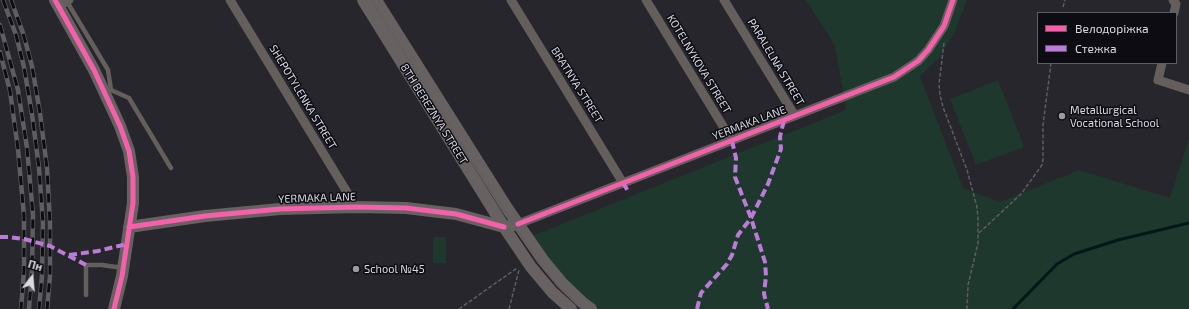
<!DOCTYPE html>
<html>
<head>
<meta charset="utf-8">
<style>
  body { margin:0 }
  #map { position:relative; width:1189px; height:309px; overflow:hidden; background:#26262c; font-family:"Exo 2",sans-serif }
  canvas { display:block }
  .legend { position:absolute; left:1037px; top:12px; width:140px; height:52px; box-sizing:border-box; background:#0c0c12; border:1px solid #5e5e66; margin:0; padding:5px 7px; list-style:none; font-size:12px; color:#d9dae4 }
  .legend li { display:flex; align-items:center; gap:8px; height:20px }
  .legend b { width:20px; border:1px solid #5e5e66 }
  .north { position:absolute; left:12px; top:257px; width:40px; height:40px; -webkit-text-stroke:3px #0c0c12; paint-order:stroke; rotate:16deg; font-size:11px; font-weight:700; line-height:16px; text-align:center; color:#d9dae4 }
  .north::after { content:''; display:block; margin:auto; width:14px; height:18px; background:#d9dae4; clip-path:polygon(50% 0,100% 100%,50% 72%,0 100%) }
</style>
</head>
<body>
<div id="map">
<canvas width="1189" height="309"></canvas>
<ul class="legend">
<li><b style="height:5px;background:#f560ab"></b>Велодоріжка</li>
<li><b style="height:5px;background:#bd7bd9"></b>Стежка</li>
</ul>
<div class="north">Пн</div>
</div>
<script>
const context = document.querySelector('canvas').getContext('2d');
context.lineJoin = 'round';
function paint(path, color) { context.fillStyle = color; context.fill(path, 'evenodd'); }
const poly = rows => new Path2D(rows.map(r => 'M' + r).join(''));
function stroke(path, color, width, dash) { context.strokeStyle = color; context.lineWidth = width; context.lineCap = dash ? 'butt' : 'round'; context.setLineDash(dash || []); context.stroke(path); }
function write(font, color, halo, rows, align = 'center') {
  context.font = font + ' "Exo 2",sans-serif'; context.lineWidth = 3; context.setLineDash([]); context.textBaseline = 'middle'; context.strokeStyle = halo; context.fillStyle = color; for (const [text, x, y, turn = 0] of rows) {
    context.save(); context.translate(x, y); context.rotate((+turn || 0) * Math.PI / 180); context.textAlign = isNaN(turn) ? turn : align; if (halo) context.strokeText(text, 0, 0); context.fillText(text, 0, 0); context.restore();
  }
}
const green = poly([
  [806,0,967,0,955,31,947,45,938,59,920,76,963,188,1000,202,1079,170,1170,198,1189,138,1189,309,597,309,586,302,564,280,532,236,846,110,835,46],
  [998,80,1024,147,976,165,950,99],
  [433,237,446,237,446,263,433,263]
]);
const stream = poly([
  [1013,309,1057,264,1074,254,1118,240,1189,223]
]);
const path = poly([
  [1063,7,1065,0],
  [944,43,939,84,940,95,943,107,967,170,977,207,978,219,978,243,968,285,967,309],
  [979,233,1021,194,1042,165,1043,159,1043,125,1051,63],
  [459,309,517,268],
  [509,309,519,270]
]);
const lane = poly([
  [66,0,108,70,111,90],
  [105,93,111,90,129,98,171,168],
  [86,295,86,265,102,265,123,268]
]);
const street = poly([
  [230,0,356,207],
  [511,0,623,183],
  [646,0,732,141],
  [724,0,795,116],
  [1173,0,1176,4,1174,13],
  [59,6,69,0],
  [1162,63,1158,80,1189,90],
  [518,224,894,77,918,61,928,50,944,26,953,0]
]);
const secondary = poly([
  [55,0,94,70,120,126,129,151,133,177,133,203,122,276,114,309],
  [363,0,504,227,531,267,552,292,571,309],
  [376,0,507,208,543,260,562,283,584,304,591,309],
  [129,227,205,216,280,209,356,207,406,208,456,214,504,227,518,224]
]);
const tram = poly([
  [371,0,497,200,539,262,558,286,584,309]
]);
const rail = poly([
  [3,0,16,35,24,67,32,114,39,168,43,223,42,276,39,309],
  [11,0,23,33,32,66,40,113,47,168,50,223,50,276,47,309],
  [0,25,18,90,27,148,33,215,32,270,29,309],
  [0,52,10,91,18,149,24,216,24,270,21,309]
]);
const quiet = poly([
  [732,141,736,158,735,177,751,218,765,262,766,276,764,294,768,309],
  [623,183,628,191],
  [0,237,8,237,24,239,50,246,86,265],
  [69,255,98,251,127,244],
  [697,309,701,293,727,264,732,255,738,235,751,218,768,184,781,149,780,137,784,120]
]);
const cycleway = poly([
  [55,0,94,70,120,126,129,151,133,177,133,203,122,276,114,309],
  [518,224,894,77,918,61,928,50,944,26,953,0],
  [129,227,205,216,280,209,356,207,406,208,456,214,504,227]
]);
const markers = [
  [1062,116,4,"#9a9ba4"],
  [356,269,4,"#9a9ba4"]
];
const streetNames = [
  ["PARALELNA STREET",776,62,59],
  ["KOTELNYKOVA STREET",699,64,59],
  ["BRATNYA STREET",577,85,58],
  ["SHEPOTYLENKA STREET",303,97,59],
  ["8TH BEREZNYA STREET",434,114,58],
  ["YERMAKA LANE",749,123,-21],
  ["YERMAKA LANE",317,198,-2]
];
const poiNames = [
  ["Metallurgical",1070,110],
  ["Vocational School",1070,123],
  ["School №45",364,269]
];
paint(green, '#1e382d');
stroke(stream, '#031719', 3);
stroke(path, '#5f5d5f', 1.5, [4, 2]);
stroke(lane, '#645f5d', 4.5);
stroke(street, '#645f5d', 9);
stroke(secondary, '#676261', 12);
stroke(tram, '#5f5d5f', 1);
stroke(rail, '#5f5d5f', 4.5);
stroke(rail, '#0c0c12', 3, [9]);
stroke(quiet, '#bd7bd9', 4, [8, 4]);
stroke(cycleway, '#f560ab', 5);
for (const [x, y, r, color] of markers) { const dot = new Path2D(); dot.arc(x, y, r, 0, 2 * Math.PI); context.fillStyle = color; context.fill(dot); stroke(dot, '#0c0c12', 1.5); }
write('11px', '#d9dae4', '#0c0c12', streetNames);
write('11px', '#d9dae4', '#0c0c12', poiNames, 'left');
</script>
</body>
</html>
